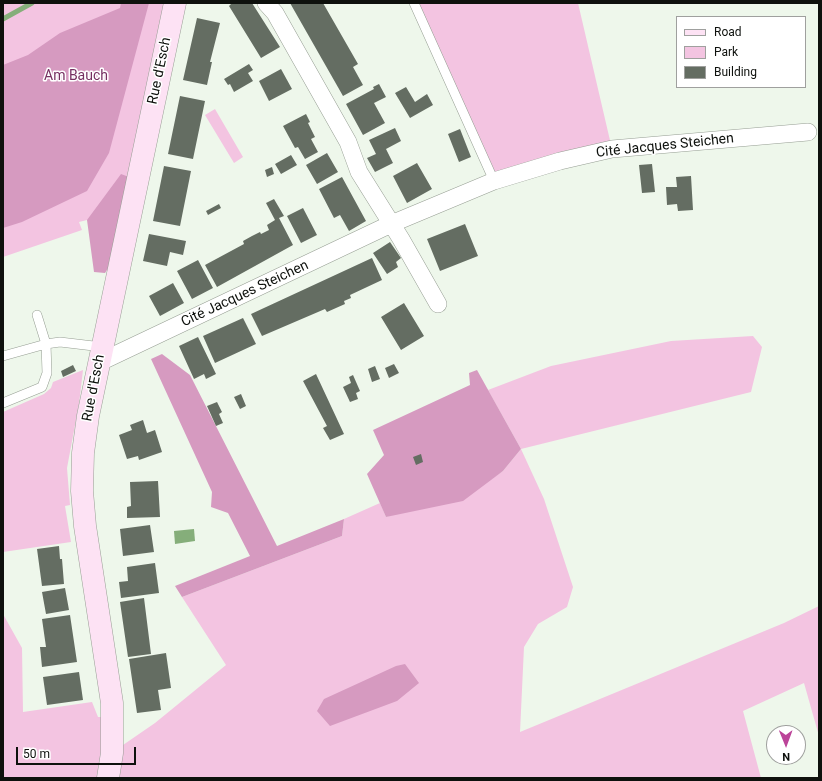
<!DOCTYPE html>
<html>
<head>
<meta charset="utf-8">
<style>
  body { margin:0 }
  #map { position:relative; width:822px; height:781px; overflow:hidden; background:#eef7eb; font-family:Roboto,sans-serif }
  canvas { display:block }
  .frame { position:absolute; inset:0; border:4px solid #0e110d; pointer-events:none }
  .legend { position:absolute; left:676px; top:16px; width:130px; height:72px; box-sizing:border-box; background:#fff; border:1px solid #9fa09e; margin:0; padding:5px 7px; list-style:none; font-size:12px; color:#0e110d }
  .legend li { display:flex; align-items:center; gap:8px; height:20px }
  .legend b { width:20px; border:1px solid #9fa09e }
  .north { position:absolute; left:766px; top:725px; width:40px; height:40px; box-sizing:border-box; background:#fff; border:1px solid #9fa09e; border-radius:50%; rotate:179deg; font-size:11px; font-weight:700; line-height:16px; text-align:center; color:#0e110d }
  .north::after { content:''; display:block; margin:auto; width:14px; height:18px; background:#bc4499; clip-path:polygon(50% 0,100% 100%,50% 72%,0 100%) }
  .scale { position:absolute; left:16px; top:747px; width:120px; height:18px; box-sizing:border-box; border:2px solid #0e110d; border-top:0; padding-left:5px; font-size:12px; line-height:14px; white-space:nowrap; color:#0e110d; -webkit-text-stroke:3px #fff; paint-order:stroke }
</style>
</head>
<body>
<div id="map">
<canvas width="822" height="781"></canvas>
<div class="frame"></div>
<ul class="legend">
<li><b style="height:5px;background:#fde2f4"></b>Road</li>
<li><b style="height:11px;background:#f3c4e1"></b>Park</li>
<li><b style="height:11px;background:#646d62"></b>Building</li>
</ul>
<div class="north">N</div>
<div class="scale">50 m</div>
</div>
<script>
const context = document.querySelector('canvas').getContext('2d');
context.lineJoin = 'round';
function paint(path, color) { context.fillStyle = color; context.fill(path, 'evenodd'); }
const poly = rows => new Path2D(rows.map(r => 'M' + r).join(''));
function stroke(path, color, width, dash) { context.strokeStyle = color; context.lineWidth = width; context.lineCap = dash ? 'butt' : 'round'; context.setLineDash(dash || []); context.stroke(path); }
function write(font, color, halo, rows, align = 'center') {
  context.font = font + ' Roboto,sans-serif'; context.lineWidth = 3; context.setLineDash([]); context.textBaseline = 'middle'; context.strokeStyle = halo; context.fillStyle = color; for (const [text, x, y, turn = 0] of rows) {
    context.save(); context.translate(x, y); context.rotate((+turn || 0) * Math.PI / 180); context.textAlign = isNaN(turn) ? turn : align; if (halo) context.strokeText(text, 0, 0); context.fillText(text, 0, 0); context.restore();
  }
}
const green = poly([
  [3,3,166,3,121,214,87,220,79,222,82,230,3,257],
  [414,3,578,3,612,149,494,181],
  [215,109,243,157,234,163,205,115],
  [753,336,762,347,751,392,521,449,544,499,573,587,567,607,538,624,524,647,520,732,784,623,819,606,819,736,804,683,743,711,761,778,118,778,123,745,155,723,226,665,182,597,342,536,344,519,380,503,386,517,488,481,503,471,521,449,488,390,551,366,671,341],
  [83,370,79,404,67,468,70,505,65,506,71,542,3,552,3,412,44,394,51,388,53,382],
  [3,614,22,648,23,712,92,702,98,717,105,717,99,778,3,778]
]);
const forest = poly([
  [121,3,149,3,109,153,87,191,22,222,3,228,3,65,28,55,60,33,120,8],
  [121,174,129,177,109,267,105,273,94,272,87,220],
  [162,354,190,375,277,546,344,519,342,536,182,597,175,586,250,556,228,513,211,507,212,492,151,359],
  [477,370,521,449,503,471,463,501,386,517,367,474,384,455,373,430,470,385,469,373],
  [405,664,419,683,397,701,330,726,317,711,324,699,396,666]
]);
const water = poly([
  [194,529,195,541,175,544,174,531]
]);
const stream = poly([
  [3,19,32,3]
]);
const building = poly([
  [232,3,252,3,280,47,261,58,229,6],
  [290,3,323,3,358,64,353,67,363,85,343,96],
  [197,18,220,23,210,62,212,62,207,85,183,80],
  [249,64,253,70,248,73,253,81,234,92,230,84,228,85,224,79],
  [281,69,292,89,269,101,259,81],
  [379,84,386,97,374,103,385,123,363,135,346,104,374,89,373,87],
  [406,87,415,102,427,94,433,105,410,118,395,93],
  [180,96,205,101,193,159,168,154],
  [306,114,310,122,308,123,315,137,311,139,318,152,305,159,298,147,295,148,283,126],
  [395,128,401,141,386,149,393,163,375,172,367,158,376,154,369,140],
  [460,129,471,157,459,162,448,134],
  [327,153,338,172,317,184,306,165],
  [291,155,297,165,281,174,275,164],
  [417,163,432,189,407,203,393,176],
  [652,164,655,192,642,193,639,165],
  [164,166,191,171,180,226,153,221],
  [272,167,274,174,267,177,265,170],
  [691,176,693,210,678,211,677,204,667,205,666,187,677,187,676,177],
  [342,177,366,221,349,231,340,215,334,218,319,189],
  [274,199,284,216,279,218,293,245,217,287,205,265,244,244,243,241,252,236,260,232,261,234,269,230,267,225,275,220,266,203],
  [219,204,221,208,208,215,206,211],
  [303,208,317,235,301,243,287,216],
  [465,224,478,256,440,271,427,239],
  [149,234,186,241,183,255,170,252,167,266,143,261],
  [390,242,401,258,396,262,398,267,387,274,373,253],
  [372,258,382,280,350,295,351,298,344,301,345,304,327,312,325,309,262,336,251,314],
  [198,260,213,288,192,299,177,271],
  [173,283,184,303,160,316,149,296],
  [404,303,424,336,401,350,381,317],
  [243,318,256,344,215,363,203,336],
  [198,337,216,374,206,379,204,374,194,379,179,346],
  [394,364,399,373,389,378,385,368],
  [73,365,76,371,63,377,61,371],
  [375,366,380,379,372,382,368,369],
  [316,374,344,434,330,440,323,428,327,426,303,381],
  [353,375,360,391,356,393,358,399,350,402,343,387,351,383,349,377],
  [241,394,246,406,240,409,234,397],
  [217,402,222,412,219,414,223,423,216,426,207,406],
  [143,420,147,433,155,430,162,452,139,460,138,456,127,459,119,435,132,430,130,425],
  [421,454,423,462,416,465,413,457],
  [158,481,160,517,127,518,127,507,131,506,130,482],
  [150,525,154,552,123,556,120,529],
  [59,546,60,559,62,559,64,584,42,586,37,549],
  [155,563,159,593,121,598,119,582,128,581,127,567],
  [65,588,69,610,46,614,42,592],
  [144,598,151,654,128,657,120,602],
  [70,615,77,662,42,667,40,647,46,647,42,619],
  [166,653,171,688,158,690,161,710,137,713,129,659],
  [79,672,83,700,47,705,43,677]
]);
const service = poly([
  [414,3,494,181],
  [3,356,46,344,60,342,102,347],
  [3,403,42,387,47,373,46,344,37,315]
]);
const minor = poly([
  [266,3,275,13,348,142,359,172,401,239,438,304],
  [98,363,391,224,494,181,560,161,612,149,808,132]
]);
const secondary = poly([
  [108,778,112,753,112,703,85,526,82,491,83,453,88,416,175,3]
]);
const streetNames = [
  ["Rue d'Esch",160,71,-78],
  ["Cité Jacques Steichen",665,146,-6],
  ["Cité Jacques Steichen",245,294,-25],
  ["Rue d'Esch",94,388,-79]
];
const parkNames = [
  ["Am Bauch",76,76]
];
paint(green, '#f3c4e1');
paint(forest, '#d69ac0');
paint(water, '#85ae7a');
stroke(stream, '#85ae7a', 5);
paint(building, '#646d62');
stroke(service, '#969e93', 10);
stroke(minor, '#969e93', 18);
stroke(secondary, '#969e93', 23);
stroke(service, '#fff', 9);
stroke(minor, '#fff', 17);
stroke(secondary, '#fde2f4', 22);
write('14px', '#0e110d', '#fff', streetNames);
write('14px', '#762f61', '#fff', parkNames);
</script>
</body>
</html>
